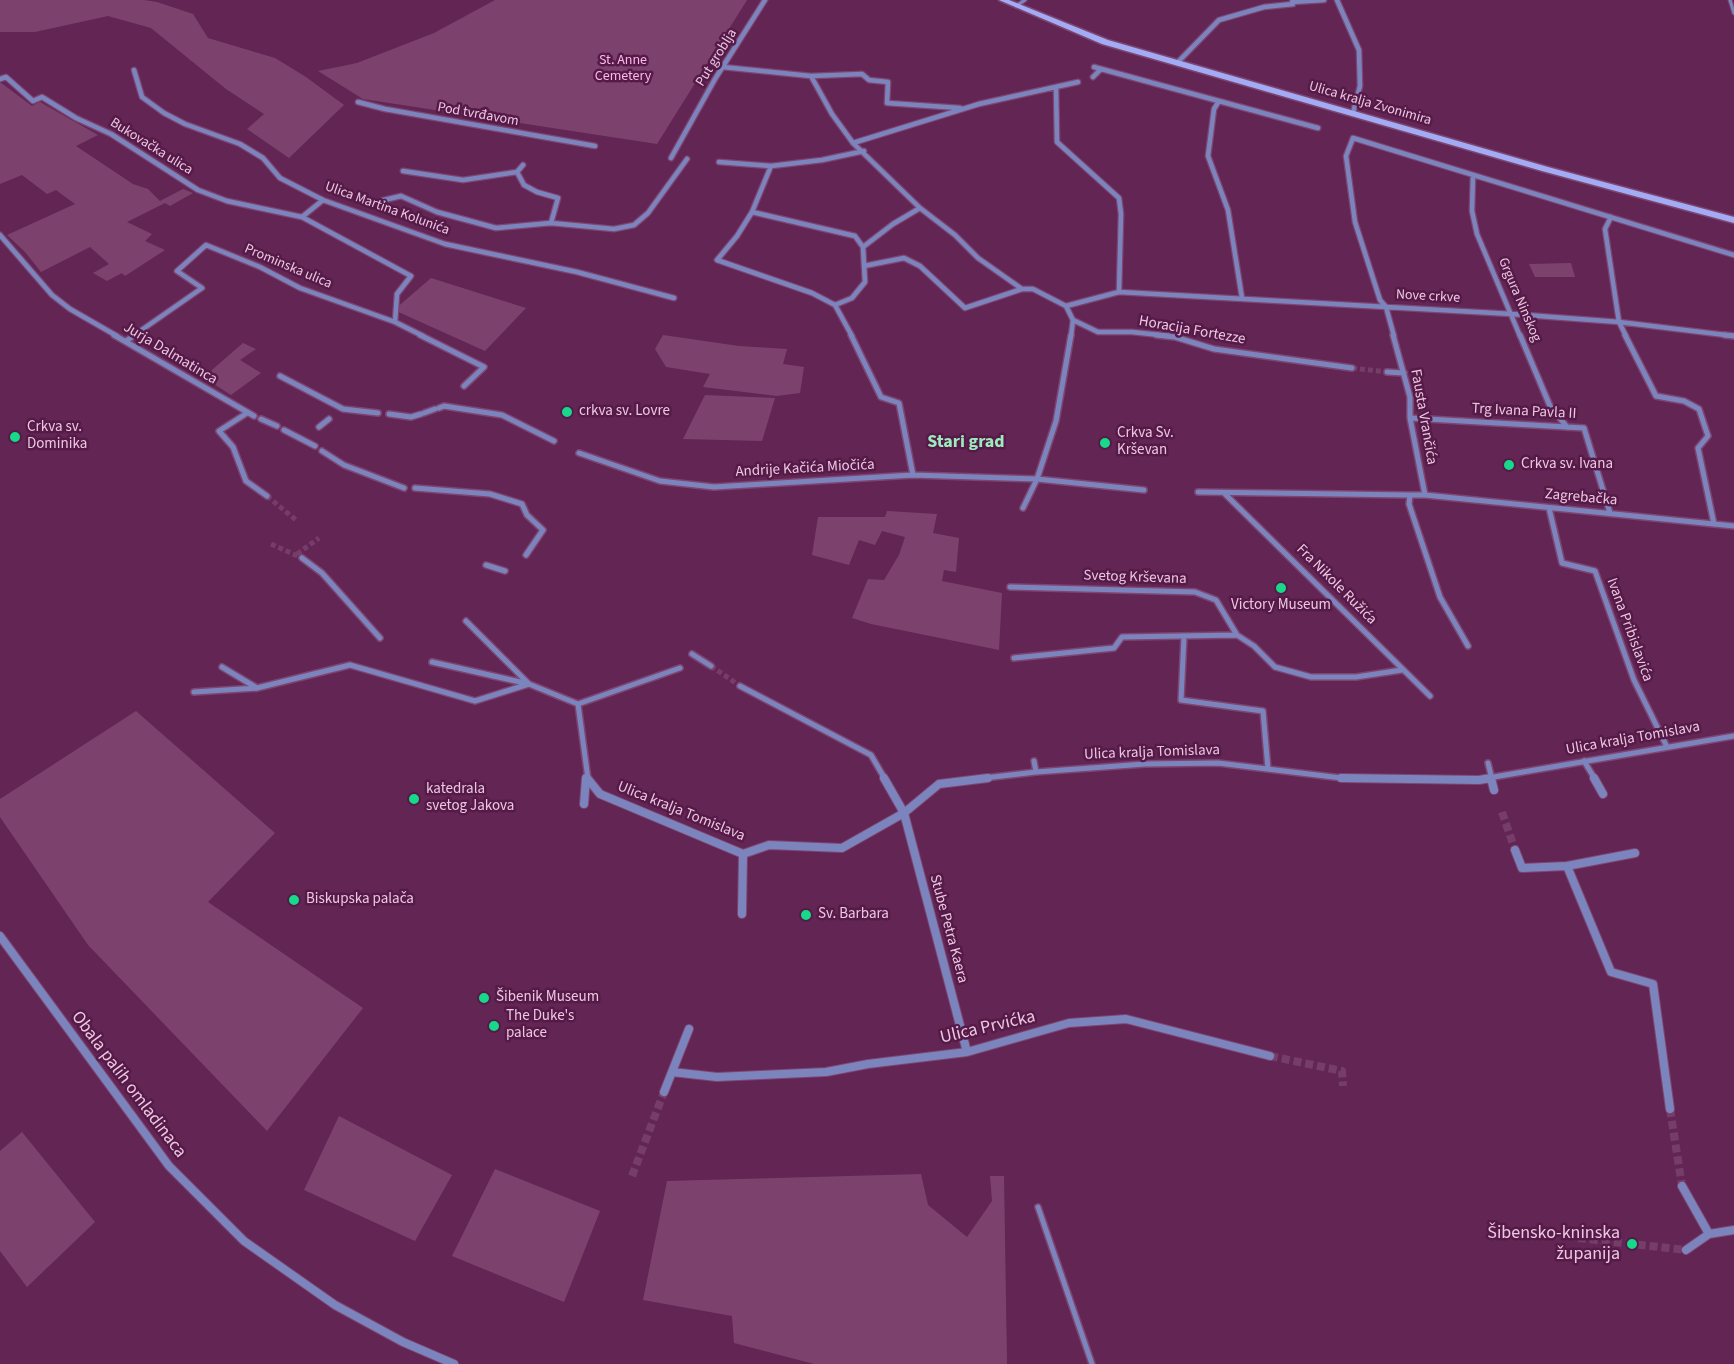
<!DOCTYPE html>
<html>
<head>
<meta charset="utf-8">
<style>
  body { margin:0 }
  canvas { display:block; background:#622554 }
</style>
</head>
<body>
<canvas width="1734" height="1364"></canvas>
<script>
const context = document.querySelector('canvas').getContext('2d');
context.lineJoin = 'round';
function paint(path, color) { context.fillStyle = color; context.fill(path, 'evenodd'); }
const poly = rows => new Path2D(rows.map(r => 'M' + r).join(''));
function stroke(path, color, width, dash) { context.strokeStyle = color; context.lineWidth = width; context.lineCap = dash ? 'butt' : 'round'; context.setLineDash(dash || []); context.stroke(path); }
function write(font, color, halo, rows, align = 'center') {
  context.font = font + ' "Source Sans 3",sans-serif'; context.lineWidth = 5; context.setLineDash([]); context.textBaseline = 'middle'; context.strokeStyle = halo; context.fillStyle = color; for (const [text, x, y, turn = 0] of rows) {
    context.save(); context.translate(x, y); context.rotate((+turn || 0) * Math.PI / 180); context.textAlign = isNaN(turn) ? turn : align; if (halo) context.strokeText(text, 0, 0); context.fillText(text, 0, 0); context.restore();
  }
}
const green = poly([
  [0,0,144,0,157,2,193,14,208,38,275,58,306,77,344,105,289,158,247,129,264,114,226,89,151,28,108,16,35,32,0,32],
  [495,0,747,0,657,144,363,99,318,71,357,63,434,33],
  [0,82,32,106,40,102,98,135,76,146,133,184,148,189,160,201,183,189,193,193,170,206,165,203,127,222,152,234,145,241,165,250,125,276,122,273,107,281,93,273,109,264,90,247,41,272,25,252,7,235,75,204,56,190,47,194,22,175,0,184],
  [1571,263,1575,277,1535,277,1529,264],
  [431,278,526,308,485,351,394,310],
  [663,335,739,346,787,349,783,364,804,367,800,393,777,396,703,387,710,374,666,367,655,349],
  [243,343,256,349,240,360,261,373,231,395,206,379,205,376],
  [705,395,775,398,762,441,683,439],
  [887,511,937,514,933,533,959,538,956,572,944,570,942,581,1002,593,999,650,871,624,852,618,868,579,884,580,899,555,905,537,882,531,875,545,859,540,849,565,812,555,818,517,885,517],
  [136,711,275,833,208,902,363,1008,267,1131,88,945,0,817,0,799],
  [339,1116,452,1175,415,1241,304,1190],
  [22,1132,95,1222,27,1287,0,1251,0,1151],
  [495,1169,600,1211,564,1302,452,1256],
  [921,1174,928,1205,967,1237,992,1201,990,1176,1004,1176,1007,1364,814,1364,734,1343,732,1316,643,1300,667,1181]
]);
const streetTunnelFar1 = poly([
  [1352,368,1387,372],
  [267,496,296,520],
  [271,544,302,558],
  [297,554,319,538],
  [711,666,740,686]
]);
const streetTunnel = poly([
  [1502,812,1515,850],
  [1270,1056,1342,1071,1343,1086],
  [1670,1109,1682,1186],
  [632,1176,664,1092],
  [1578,1238,1686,1250]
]);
const laneFar1 = poly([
  [1730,0,1734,13],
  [1016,6,1025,0]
]);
const lane = poly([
  [1038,1207,1092,1364]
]);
const streetFar2 = poly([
  [1337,0,1359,50,1360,86,1353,113],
  [1292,2,1324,0],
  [1177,63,1219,20,1264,7,1293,4],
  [723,67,811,76,832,114,853,143,920,208,955,235,978,258,1022,289,1033,289,1066,306],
  [1094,67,1318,128],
  [134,70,142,97,164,113,185,124,240,144,263,158,280,178,323,200,445,244,577,272,674,298],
  [811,76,862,74,869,80,888,82,887,103,960,108],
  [1093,77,1101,69],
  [0,79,6,77,33,101,42,97,76,118,111,134,198,190,227,201,302,217,411,276,397,294,395,322],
  [1056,87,1057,142,1119,198,1121,214,1119,292],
  [1219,101,1214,109,1208,156,1228,210,1242,298],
  [358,102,385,109,595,146],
  [853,143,979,104,1078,82],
  [671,158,715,79,765,0],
  [719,162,771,166,822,160,864,151],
  [523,165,517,172,524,185,537,192,558,198,551,223],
  [771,166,752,212,737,236,717,260,812,293,835,305,852,336],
  [403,171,463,180,517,172],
  [1473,175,1472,211,1477,234,1520,336],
  [380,201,401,196,437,212,496,228,551,223,614,229,634,225,648,213,687,159],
  [752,212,855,236,863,247,893,224,920,208],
  [302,217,323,200],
  [1611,217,1605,229,1619,322,1626,336],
  [0,235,52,295,70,309,117,336],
  [864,266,904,258,920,266,965,308,1022,289],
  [835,305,852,298,865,282,863,247],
  [133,336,202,288,177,271,206,245,260,267,300,288,395,322,423,336],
  [1071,336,1073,320],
  [1169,336,1132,332,1098,332,1073,320,1066,306,1119,292,1512,314,1619,322,1734,336],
  [1394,336,1386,307,1380,300,1355,222,1346,156,1353,138,1734,255]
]);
const streetFar1 = poly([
  [114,335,254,416],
  [420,335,484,367,464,386],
  [851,335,881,397,899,403,913,475],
  [1156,335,1175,337,1214,349,1352,368],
  [1393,335,1410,397,1410,418,1425,495,1410,495,1409,504,1440,597,1468,646],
  [1520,335,1550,406,1567,427],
  [1625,335,1656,396,1684,401,1699,409,1708,436,1698,448,1714,524],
  [1724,335,1734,336],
  [126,341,135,335],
  [1387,372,1404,373],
  [280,376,343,409,378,413],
  [439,408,444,406,502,415,554,441],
  [247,413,219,431,233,447,246,481,267,496],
  [424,413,435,409],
  [389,414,411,417,421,414],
  [1410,418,1584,428,1610,513],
  [261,419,277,426],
  [319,427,329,419],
  [284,430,315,446],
  [322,451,344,465,404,488],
  [579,453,660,481,714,487,913,475,1037,479,1144,490],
  [415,488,490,494,522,504,527,515,543,530,526,555],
  [1198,492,1410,495],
  [1224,493,1430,696],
  [1425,495,1734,526],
  [1023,508,1037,479,1056,421,1071,335],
  [1549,508,1562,563,1595,571,1634,680,1667,747],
  [302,558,322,573,380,638],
  [486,565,505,571],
  [1010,587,1195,592,1216,600,1237,635],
  [466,621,529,684],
  [1184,637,1181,700,1263,711,1268,769],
  [692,654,711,666],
  [1014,658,1114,648,1122,637,1237,635,1254,646,1275,667,1311,677,1356,677,1402,670],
  [432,662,529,684],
  [222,667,257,688],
  [740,686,871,755,885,779],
  [194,692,257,688,350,665,475,701,529,684,578,704,680,668],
  [578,704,588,779],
  [1034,761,1036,772],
  [1584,761,1595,779],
  [1488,763,1492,779],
  [586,779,586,777],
  [976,779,1036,772,1145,764,1218,763,1350,779,1409,779],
  [1482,779,1734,736]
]);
const street = poly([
  [587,778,600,794,743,854,769,845,842,848,904,813,939,784,988,778],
  [884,778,904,813,967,1052],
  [1341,778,1479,780,1491,778],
  [1491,778,1494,790],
  [1594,778,1603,794],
  [584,804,586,778],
  [1515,850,1522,868,1567,866,1611,972,1653,984,1670,1109],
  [1567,866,1635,853],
  [742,914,743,854],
  [0,936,169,1166,244,1241,335,1305,403,1342,454,1364],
  [672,1072,717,1077,826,1072,868,1064,967,1052,1069,1023,1126,1019,1270,1056],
  [664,1092,689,1029],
  [1682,1186,1709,1234],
  [1686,1250,1709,1234,1734,1230]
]);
const secondary = poly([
  [999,0,1009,0,1108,40,1548,167,1734,217,1734,223,1542,171,1102,44,999,0]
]);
const markers = [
  [567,412,6,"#16d989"],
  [15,437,6,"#16d989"],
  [1105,443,6,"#16d989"],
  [1509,465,6,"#16d989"],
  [1281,588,6,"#16d989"],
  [414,799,6,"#16d989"],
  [294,900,6,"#16d989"],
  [806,915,6,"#16d989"],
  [484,998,6,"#16d989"],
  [494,1026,6,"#16d989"],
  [1632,1244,6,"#16d989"]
];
const farStreetnames = [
  ["Put groblja",717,58,-58],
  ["Ulica kralja Zvonimira",1370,104,16],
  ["Pod tvrđavom",478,115,10],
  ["Bukovačka ulica",151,147,32],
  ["Ulica Martina Kolunića",387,209,20],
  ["Prominska ulica",288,267,23],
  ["Nove crkve",1428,297,3],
  ["Grgura Ninskog",1519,300,67]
];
const farParknames = [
  ["St. Anne",623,61],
  ["Cemetery",623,77]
];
const streetNames = [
  ["Horacija Fortezze",1192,331,10],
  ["Jurja Dalmatinca",170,354,31],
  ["Trg Ivana Pavla II",1524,412,3],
  ["Fausta Vrančića",1423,417,80],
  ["Andrije Kačića Miočića",805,469,-3],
  ["Zagrebačka",1581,498,5],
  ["Svetog Krševana",1135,578,2],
  ["Fra Nikole Ružića",1336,585,45],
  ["Ivana Pribislavića",1629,630,70],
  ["Ulica kralja Tomislava",1633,739,-10],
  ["Ulica kralja Tomislava",1152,753,-2],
  ["Ulica kralja Tomislava",681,812,22],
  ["Stube Petra Kaera",948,929,75]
];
const poiNames = [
  ["crkva sv. Lovre",579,412],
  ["Crkva sv.",27,428],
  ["Dominika",27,445],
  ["Crkva Sv.",1117,434],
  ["Krševan",1117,451],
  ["Crkva sv. Ivana",1521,465],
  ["Victory Museum",1281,606,"center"],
  ["katedrala",426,790],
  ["svetog Jakova",426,807],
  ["Biskupska palača",306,900],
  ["Sv. Barbara",818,915],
  ["Šibenik Museum",496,998],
  ["The Duke's",506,1017],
  ["palace",506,1034]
];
const quarterNames = [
  ["Stari grad",966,443]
];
const nearStreetnames = [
  ["Ulica Prvićka",988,1028,-13],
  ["Obala palih omladinaca",128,1085,53]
];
const nearPoinames = [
  ["Šibensko-kninska",1620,1234],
  ["županija",1620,1255]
];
paint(green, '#7c426d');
stroke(streetTunnelFar1, '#773d69', 5, [5, 3]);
stroke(streetTunnel, '#773d69', 8, [8, 4]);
stroke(laneFar1, '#7e4570', 5);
stroke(lane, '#7e4570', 8);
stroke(streetFar2, '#7e4570', 7);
stroke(streetFar1, '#7e4570', 8);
stroke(street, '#7e4570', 10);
stroke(secondary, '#7e4570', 3);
stroke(laneFar1, '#7c84bd', 3);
stroke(lane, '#7c84bd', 5);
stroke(streetFar2, '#7c84bd', 4.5);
stroke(streetFar1, '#7c84bd', 5);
stroke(street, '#7c84bd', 8);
paint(secondary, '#a2abf4');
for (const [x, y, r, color] of markers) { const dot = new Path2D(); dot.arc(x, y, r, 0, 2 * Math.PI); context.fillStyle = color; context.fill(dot); stroke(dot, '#561a49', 2); }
write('14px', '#ecc7e1', '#561a49', farStreetnames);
write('14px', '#fcb9e8', '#561a49', farParknames);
write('15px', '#ecc7e1', '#561a49', streetNames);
write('15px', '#ecc7e1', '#561a49', poiNames, 'left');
write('bold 18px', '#9debbd', '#561a49', quarterNames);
write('18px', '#ecc7e1', '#561a49', nearStreetnames);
write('18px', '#ecc7e1', '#561a49', nearPoinames, 'right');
</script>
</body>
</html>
